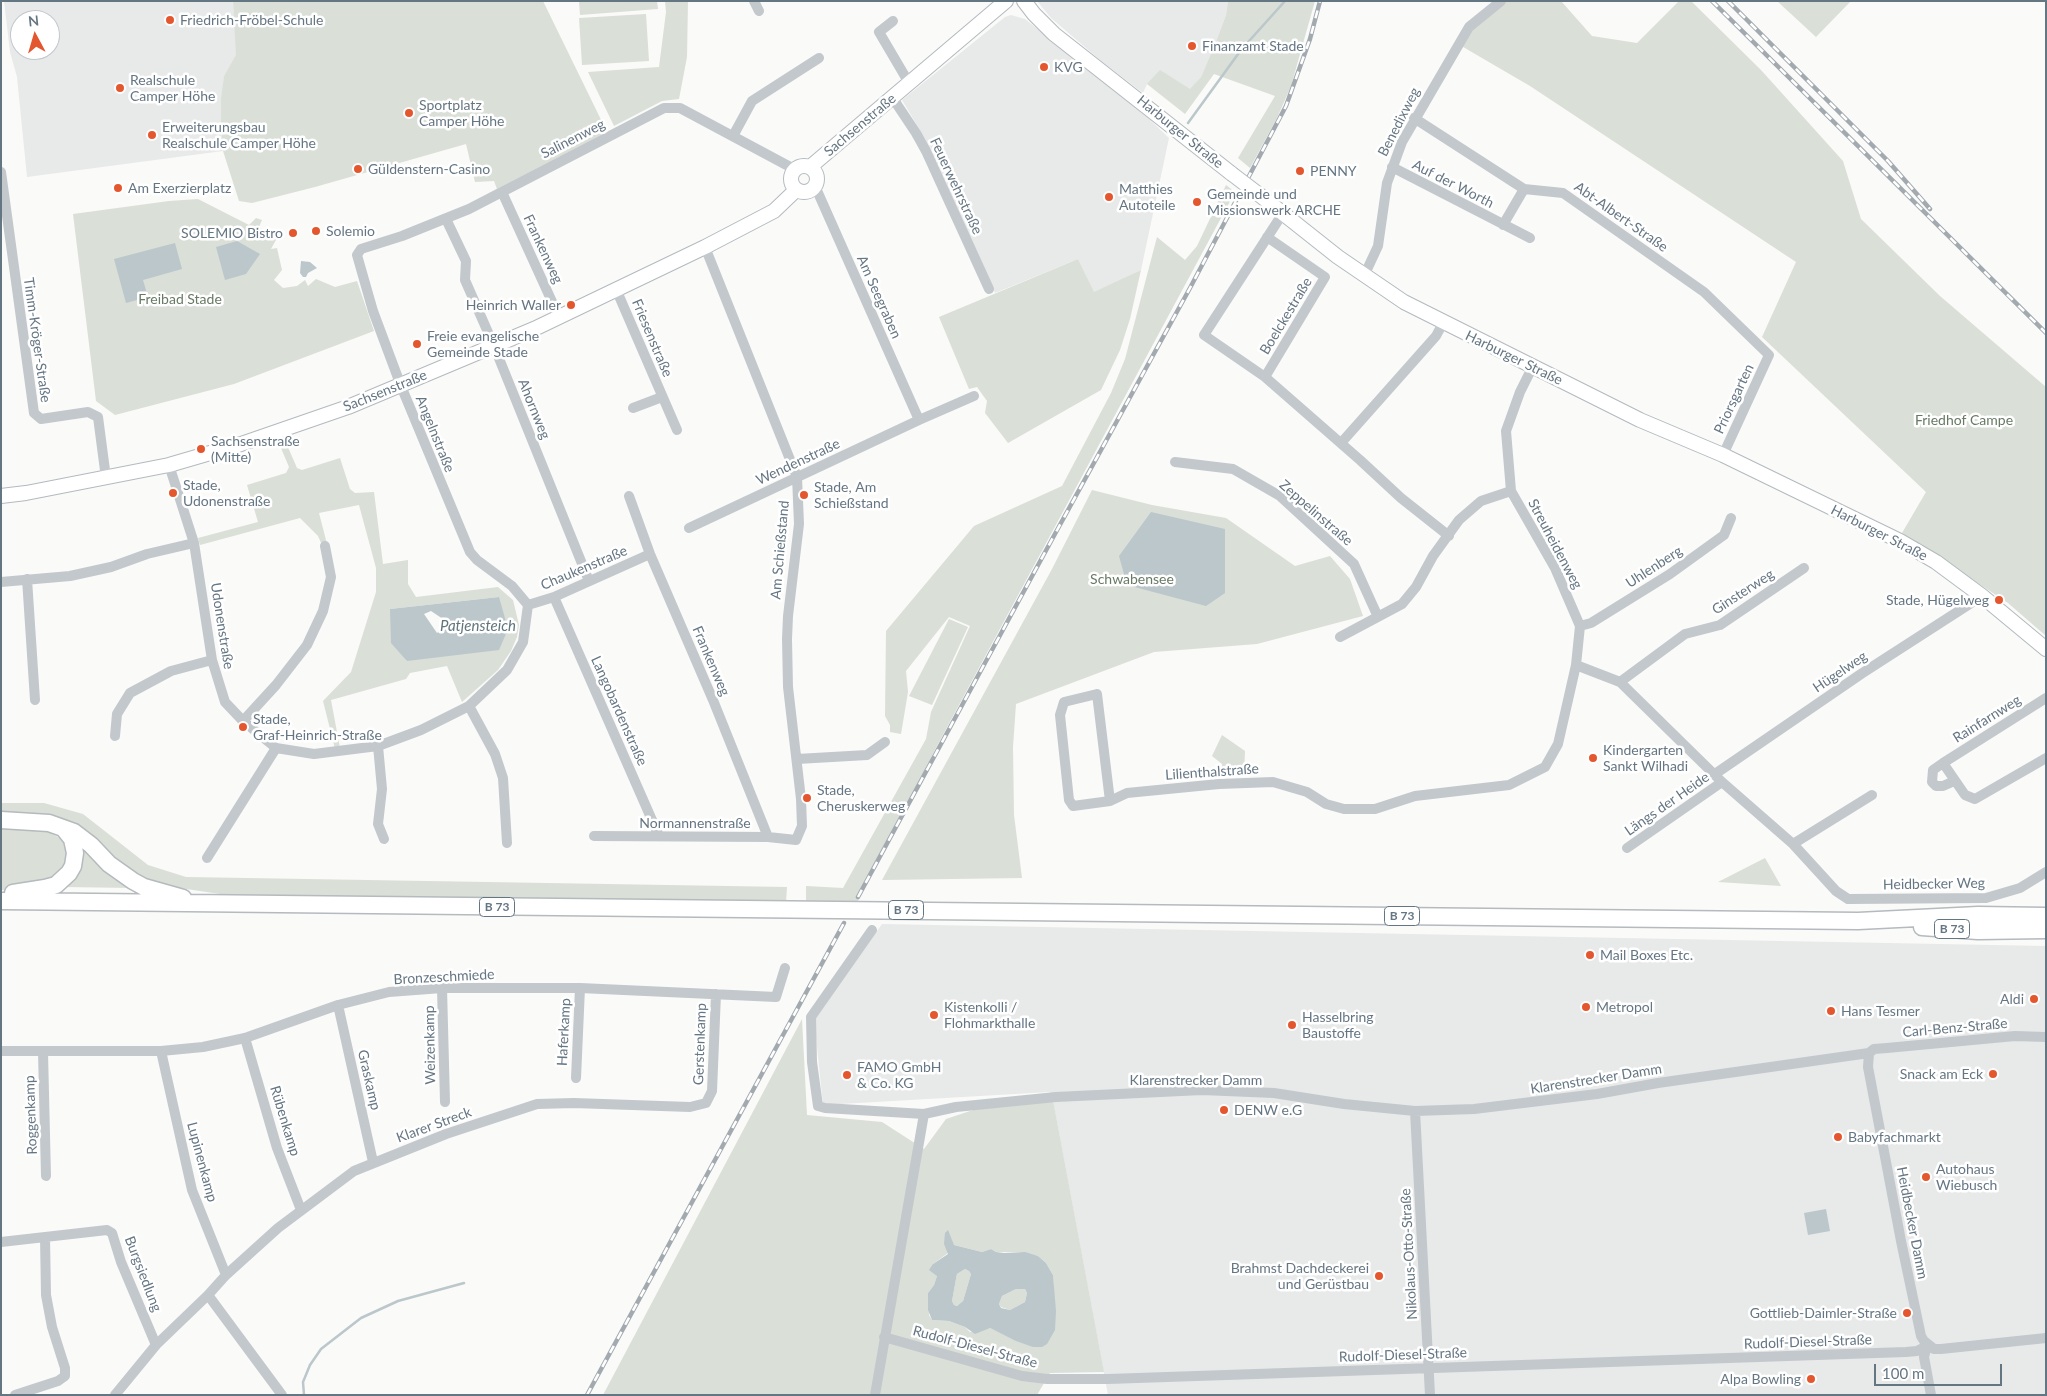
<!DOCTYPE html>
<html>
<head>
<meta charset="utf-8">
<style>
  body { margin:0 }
  #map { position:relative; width:2047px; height:1396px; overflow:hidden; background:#fafaf8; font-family:Lato,sans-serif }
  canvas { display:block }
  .frame { position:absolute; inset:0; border:2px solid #657683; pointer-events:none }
  .north { position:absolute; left:10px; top:10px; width:50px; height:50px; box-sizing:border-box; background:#fff; border:1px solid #c1c8cd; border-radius:50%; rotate:354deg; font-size:14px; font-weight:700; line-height:20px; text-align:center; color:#657683 }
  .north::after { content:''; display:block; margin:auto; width:18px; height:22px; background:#e4572e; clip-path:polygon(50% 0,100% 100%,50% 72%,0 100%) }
  .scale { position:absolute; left:1874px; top:1364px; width:128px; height:22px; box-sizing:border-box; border:2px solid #657683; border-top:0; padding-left:6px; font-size:15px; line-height:18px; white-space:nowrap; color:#657683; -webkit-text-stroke:4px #fff; paint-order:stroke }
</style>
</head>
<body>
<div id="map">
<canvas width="2047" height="1396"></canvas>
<div class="frame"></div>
<div class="north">N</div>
<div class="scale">100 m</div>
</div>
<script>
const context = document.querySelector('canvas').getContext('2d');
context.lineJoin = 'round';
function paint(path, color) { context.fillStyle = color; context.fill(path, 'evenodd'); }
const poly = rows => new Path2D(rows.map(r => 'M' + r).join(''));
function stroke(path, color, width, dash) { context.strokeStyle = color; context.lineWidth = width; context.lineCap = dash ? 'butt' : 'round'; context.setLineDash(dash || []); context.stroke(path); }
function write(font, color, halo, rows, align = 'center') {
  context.font = font + ' Lato,sans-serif'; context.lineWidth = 5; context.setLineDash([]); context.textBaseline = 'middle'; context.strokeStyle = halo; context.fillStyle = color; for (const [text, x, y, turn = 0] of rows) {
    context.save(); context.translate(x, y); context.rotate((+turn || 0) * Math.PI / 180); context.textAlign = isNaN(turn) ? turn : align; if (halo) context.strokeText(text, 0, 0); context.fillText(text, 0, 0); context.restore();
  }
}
const built = poly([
  [4,1,233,1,237,55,224,76,221,126,223,151,27,177,17,77,10,52],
  [20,20,50,20,50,50,20,50],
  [1037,1,1228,1,1226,15,1215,44,1201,77,1190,90,1147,84,1143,93,1100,60,1051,18],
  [1011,15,1025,19,1148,118,1169,138,1141,270,1094,293,1078,259,995,293,930,147,902,100,1005,17],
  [882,924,2046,946,2046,1395,1108,1395,1053,1101,1050,1092,823,1105,814,1018]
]);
const green = poly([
  [233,1,543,1,607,132,497,189,494,181,475,182,466,144,315,187,252,203,239,201,223,151,221,126,221,99,224,76,236,55],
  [579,1,657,1,658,9,580,15],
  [665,1,688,1,687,57,679,99,662,101,614,126,588,72,659,67,666,12],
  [1228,1,1315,1,1291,86,1277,118,1250,168,1238,158,1275,96,1214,74,1185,114,1147,84,1160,70,1190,89,1201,77,1215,44,1226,15],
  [1501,1,1561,1,1592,36,1637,43,1679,1,1691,1,1761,70,1843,161,1861,219,1940,296,2046,387,2046,636,2008,603,1902,533,1926,492,1762,337,1796,262,1530,86,1458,44],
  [1777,1,1851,1,1816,37],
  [646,14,649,61,582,65,579,18],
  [1226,185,1235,192,938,744,857,903,806,902,806,886,843,888,926,739,931,712,970,626,949,617,906,671,908,692,901,734,890,732,890,725,885,716,886,631,974,526,1062,486,1111,393,1125,359,1157,237,1185,260,1197,246],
  [198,199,249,225,256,218,262,220,259,227,277,238,271,249,277,248,282,270,274,280,283,288,297,286,305,280,308,286,316,279,335,287,357,281,374,331,234,384,115,415,96,401,73,214,169,201],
  [1078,259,1094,292,1141,270,1130,319,1120,350,1101,390,1008,443,985,413,987,401,977,387,969,389,939,317],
  [284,438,297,468,302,470,340,458,350,489,355,493,374,492,383,564,408,560,408,584,416,597,498,587,513,600,519,625,517,637,511,651,498,670,462,702,447,666,410,673,406,679,331,700,340,748,335,749,323,701,351,672,376,592,376,568,359,505,319,513,327,544,322,545,318,536,300,518,200,545,198,538,258,522,247,485,286,473,289,467,278,441],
  [499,597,407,661,390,609],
  [1092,490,1152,505,1226,518,1295,566,1330,556,1350,579,1363,616,1257,644,1154,652,1016,704,1013,747,1014,815,1022,878,882,880,1052,569],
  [949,619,968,627,932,705,909,696],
  [1222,735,1245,751,1244,774,1222,774,1222,764,1212,756],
  [1,803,44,803,83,814,148,865,186,877,787,887,786,902,316,899,220,894,153,884,118,866,82,833,1,814],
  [1,828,45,830,67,842,70,864,57,881,27,889,1,890],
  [80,843,109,874,135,888,64,887],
  [1765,858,1781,886,1718,882],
  [802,1019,807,1115,882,1122,924,1149,946,1119,979,1108,1053,1100,1104,1372,1050,1373,1037,1395,603,1395],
  [954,1245,982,1252,991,1249,996,1252,1018,1252,1038,1256,1046,1263,1053,1275,1055,1320,1020,1342,990,1328,970,1332,965,1327,949,1321,932,1320,929,1315,928,1293,934,1285,937,1276,933,1264,948,1253],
  [965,1269,969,1271,971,1274,963,1301,957,1306,954,1305,952,1301,956,1279,957,1274],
  [1016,1289,1025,1289,1027,1293,1025,1302,1010,1310,1001,1307,999,1304,1002,1296]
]);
const water = poly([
  [237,241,260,254,246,274,225,280,216,247],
  [175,243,182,269,143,280,148,297,126,303,114,259],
  [301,261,310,262,317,268,308,273,306,277,303,277,300,273],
  [1151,512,1225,529,1225,593,1206,606,1127,585,1119,556],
  [499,597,508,629,499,650,407,661,391,643,390,609],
  [431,611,449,623,437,633,424,614],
  [1826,1209,1830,1231,1808,1235,1804,1213],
  [948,1230,954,1245,982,1252,991,1249,996,1252,1004,1253,1025,1252,1038,1256,1046,1263,1053,1275,1056,1311,1055,1330,1047,1344,1042,1347,1033,1347,1016,1341,990,1328,975,1334,965,1327,949,1321,932,1320,928,1310,928,1293,934,1285,937,1276,929,1270,933,1264,948,1254,944,1244,945,1233],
  [965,1269,969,1271,971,1274,963,1301,957,1306,954,1305,952,1301,956,1279,957,1274],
  [1016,1289,1025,1289,1027,1293,1025,1302,1010,1310,1001,1308,999,1304,1002,1296]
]);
const stream = poly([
  [1188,123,1241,50,1285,1],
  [304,1395,303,1382,310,1365,321,1349,361,1318,398,1301,464,1283]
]);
const street = poly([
  [754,1,759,11],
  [893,21,879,32,909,83],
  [892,97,916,133,926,151,989,289],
  [1414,118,1524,189,1563,193,1704,292,1769,355,1723,455],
  [733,136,752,101,819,58],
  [1392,167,1530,238],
  [1,172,34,413,41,419,88,412,98,417,106,478],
  [815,186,919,420],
  [502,192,559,317],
  [1283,213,1204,335,1265,377,1360,460,1401,498,1449,536],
  [446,219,466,261,465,280,494,346,589,581],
  [1503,225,1524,189],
  [1364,276,1378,246,1387,183,1402,142,1469,27,1501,1],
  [616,289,677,430],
  [1533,366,1520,392,1506,431,1511,491,1555,568,1580,626,1576,665,1620,682,1722,782,1793,844,1836,891,1848,899,1986,898,2020,888,2046,872],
  [1265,377,1325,277,1267,237],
  [633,408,662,397],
  [1341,443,1436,336,1443,323],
  [1175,462,1233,469,1280,496,1354,564,1378,617],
  [169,465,194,543,212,660,225,702,243,721,276,748,314,754,378,746,421,730,469,706,507,670,523,642,528,605],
  [629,496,650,554,713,700,768,837],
  [689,528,919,420,974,396],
  [27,579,35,700],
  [1,582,70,576,111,567,147,554,194,543],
  [554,597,659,836],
  [528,605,512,586,477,560,470,552,401,386,373,311,357,255,361,249,402,236,469,209,664,108,680,108,794,169],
  [528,605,554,597,650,554],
  [1580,626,1591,623,1670,574,1724,535,1731,518],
  [1340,637,1402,604,1416,587,1433,556,1459,520,1481,501,1511,491],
  [1620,682,1685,634,1720,625,1804,568],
  [2046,698,1943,763,1965,795,1975,799,2046,758],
  [469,706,495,754,503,778,507,843],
  [243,721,276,685,307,645,323,611,331,577,325,546],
  [115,736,117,714,130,693,171,671,212,660],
  [378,746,382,789,378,824,384,839],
  [797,759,867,755,885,742],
  [1943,763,1933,770,1932,782,1936,786,1943,786,1952,782,1953,778],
  [1715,774,1861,674,1982,596],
  [1110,801,1097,694,1064,702,1060,715,1069,800,1073,806,1110,801,1127,793,1219,784,1273,782,1307,792,1326,804,1344,809,1375,809,1415,796,1509,785,1545,767,1558,744,1576,665],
  [594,836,768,837,796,840,802,826,801,799,788,687,787,639,788,616,799,524,797,477,705,247],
  [1793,844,1872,795],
  [1627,848,1722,782],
  [207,858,276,748],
  [872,930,811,1017,812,1062,818,1106,825,1108,924,1114],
  [442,988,445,1102],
  [338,1005,373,1162],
  [245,1038,277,1148,301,1210],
  [1,1051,161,1051,203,1047,245,1038,338,1005,389,992,442,988,580,988,776,997,785,968],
  [161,1051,192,1190,226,1275],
  [43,1052,46,1176],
  [1869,1053,1868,1067,1901,1241,1921,1336,1924,1341,1934,1349,1941,1349,2046,1338],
  [576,1078,580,988],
  [1415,1111,1430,1395],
  [1,1242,107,1230,112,1233,121,1262,156,1345],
  [208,1295,282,1395],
  [884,1337,1022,1376,1047,1379,1108,1379,1906,1352,1917,1351,1927,1346],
  [1927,1346,1924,1357,1931,1395],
  [15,1395,58,1381,65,1376,65,1368,52,1327,46,1295,45,1237],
  [115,1395,156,1345,208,1295,226,1275,278,1228,354,1171,446,1134,537,1104,574,1103,690,1107,706,1103,712,1091,716,994],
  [875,1395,924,1114,956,1107,1056,1097,1202,1090,1274,1093,1344,1104,1415,1111,1474,1109,1597,1094,1658,1083,1869,1053,1874,1049,1887,1048,2015,1036,2046,1037]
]);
const secondary = poly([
  [1024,1,1034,14,1054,34,1232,174],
  '791 179a13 13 0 1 1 26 0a13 13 0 1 1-26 0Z',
  [810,167,1006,1],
  [1261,196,1338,257,1404,302,1640,420,1723,455,1900,541,1936,562,1982,596,2046,649],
  [1,496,26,493,169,465,241,444,348,407,534,329,705,247,774,211,796,190]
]);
const primary = poly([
  [1,820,49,823,74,832,91,845,109,864,133,881,144,887,183,898],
  [13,893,45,888,56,885,69,873,73,866,75,853,72,839,64,829],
  [1,901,1858,921,1978,915,2046,916],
  [1922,927,1978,931,2046,930]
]);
const rail = poly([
  [1712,1,2046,333],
  [1728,1,1888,161,1930,209],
  [858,897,1056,532,1190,288,1286,106,1310,39,1320,1],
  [587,1395,844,923]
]);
const secondaryBridge = poly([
  [1232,174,1261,196]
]);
const markers = [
  [170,20,5,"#e4572e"],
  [1192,46,5,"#e4572e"],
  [1044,67,5,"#e4572e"],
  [120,88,5,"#e4572e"],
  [409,113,5,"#e4572e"],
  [152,135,5,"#e4572e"],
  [358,169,5,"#e4572e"],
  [1300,171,5,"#e4572e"],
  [118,188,5,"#e4572e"],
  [1109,197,5,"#e4572e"],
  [1197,202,5,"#e4572e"],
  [316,231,5,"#e4572e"],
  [293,233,5,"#e4572e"],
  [571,305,5,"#e4572e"],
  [417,344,5,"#e4572e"],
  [201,449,5,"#e4572e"],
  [173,493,5,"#e4572e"],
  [804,495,5,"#e4572e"],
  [1999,600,5,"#e4572e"],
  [243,727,5,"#e4572e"],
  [1593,758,5,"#e4572e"],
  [807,798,5,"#e4572e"],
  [1590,955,5,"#e4572e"],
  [2034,999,5,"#e4572e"],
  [1586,1007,5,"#e4572e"],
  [1831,1011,5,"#e4572e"],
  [934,1015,5,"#e4572e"],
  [1292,1025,5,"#e4572e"],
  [1993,1074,5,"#e4572e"],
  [847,1075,5,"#e4572e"],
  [1224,1110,5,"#e4572e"],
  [1838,1137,5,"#e4572e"],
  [1926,1177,5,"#e4572e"],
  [1379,1276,5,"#e4572e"],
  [1907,1313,5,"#e4572e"],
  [1811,1379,5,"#e4572e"]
];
const shields = [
  [497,907,35],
  [906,910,35],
  [1402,916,35],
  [1952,929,35]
];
const shieldNames = [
  ["B 73",497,907],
  ["B 73",906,910],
  ["B 73",1402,916],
  ["B 73",1952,929]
];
const poiNames = [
  ["Friedrich-Fröbel-Schule",180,20],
  ["Finanzamt Stade",1202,46],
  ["KVG",1054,67],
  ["Realschule",130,80],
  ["Camper Höhe",130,96],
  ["Sportplatz",419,105],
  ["Camper Höhe",419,121],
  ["Erweiterungsbau",162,127],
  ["Realschule Camper Höhe",162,143],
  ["Güldenstern-Casino",368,169],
  ["PENNY",1310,171],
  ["Am Exerzierplatz",128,188],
  ["Matthies",1119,189],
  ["Autoteile",1119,205],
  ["Gemeinde und",1207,194],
  ["Missionswerk ARCHE",1207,210],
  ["Solemio",326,231],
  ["SOLEMIO Bistro",283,233,"right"],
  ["Heinrich Waller",561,305,"right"],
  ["Freie evangelische",427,336],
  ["Gemeinde Stade",427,352],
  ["Sachsenstraße",211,441],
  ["(Mitte)",211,457],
  ["Stade,",183,485],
  ["Udonenstraße",183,501],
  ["Stade, Am",814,487],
  ["Schießstand",814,503],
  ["Stade, Hügelweg",1989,600,"right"],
  ["Stade,",253,719],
  ["Graf-Heinrich-Straße",253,735],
  ["Kindergarten",1603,750],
  ["Sankt Wilhadi",1603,766],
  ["Stade,",817,790],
  ["Cheruskerweg",817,806],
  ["Mail Boxes Etc.",1600,955],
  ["Aldi",2024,999,"right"],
  ["Kistenkolli /",944,1007],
  ["Flohmarkthalle",944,1023],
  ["Metropol",1596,1007],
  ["Hans Tesmer",1841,1011],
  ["Hasselbring",1302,1017],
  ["Baustoffe",1302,1033],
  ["FAMO GmbH",857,1067],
  ["& Co. KG",857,1083],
  ["Snack am Eck",1983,1074,"right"],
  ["DENW e.G",1234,1110],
  ["Babyfachmarkt",1848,1137],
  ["Autohaus",1936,1169],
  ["Wiebusch",1936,1185],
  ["Brahmst Dachdeckerei",1369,1268,"right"],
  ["und Gerüstbau",1369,1284,"right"],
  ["Gottlieb-Daimler-Straße",1897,1313,"right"],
  ["Alpa Bowling",1801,1379,"right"]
];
const streetNames = [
  ["Benedixweg",1399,122,-63],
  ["Sachsenstraße",860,125,-40],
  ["Harburger Straße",1180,132,39],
  ["Salinenweg",573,139,-27],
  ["Auf der Worth",1453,184,27],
  ["Feuerwehrstraße",956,186,65],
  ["Abt-Albert-Straße",1621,217,35],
  ["Frankenweg",543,249,65],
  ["Am Seegraben",879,297,66],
  ["Boelckestraße",1286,316,-59],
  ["Friesenstraße",652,338,67],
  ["Timm-Kröger-Straße",37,340,82],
  ["Harburger Straße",1514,358,26],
  ["Sachsenstraße",385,391,-22],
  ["Priorsgarten",1734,399,-65],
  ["Ahornweg",534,409,68],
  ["Angelnstraße",435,434,68],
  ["Wendenstraße",798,462,-25],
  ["Zeppelinstraße",1316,513,41],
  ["Harburger Straße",1879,533,27],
  ["Streuheidenweg",1555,544,62],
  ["Am Schießstand",780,550,-85],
  ["Uhlenberg",1654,567,-33],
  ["Chaukenstraße",584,568,-23],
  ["Ginsterweg",1743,592,-33],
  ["Udonenstraße",222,626,81],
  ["Frankenweg",711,661,67],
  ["Hügelweg",1840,672,-34],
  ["Langobardenstraße",619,711,66],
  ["Rainfarnweg",1987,719,-32],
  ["Lilienthalstraße",1212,772,-4],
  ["Längs der Heide",1667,804,-35],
  ["Normannenstraße",695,823],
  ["Heidbecker Weg",1934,884,-1],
  ["Bronzeschmiede",444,977,-3],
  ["Carl-Benz-Straße",1955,1028,-5],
  ["Haferkamp",564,1032,-87],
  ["Gerstenkamp",700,1044,-88],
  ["Weizenkamp",430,1045,-91],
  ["Klarenstrecker Damm",1596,1079,-9],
  ["Graskamp",369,1080,77],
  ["Klarenstrecker Damm",1196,1080],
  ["Roggenkamp",31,1115,-92],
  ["Rübenkamp",285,1121,73],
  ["Klarer Streck",434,1125,-20],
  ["Lupinenkamp",202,1162,75],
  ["Heidbecker Damm",1912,1223,79],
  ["Nikolaus-Otto-Straße",1409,1254,-93],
  ["Burgsiedlung",143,1274,69],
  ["Rudolf-Diesel-Straße",1808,1342,-2],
  ["Rudolf-Diesel-Straße",975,1347,15],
  ["Rudolf-Diesel-Straße",1403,1355,-2]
];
const parkNames = [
  ["Freibad Stade",180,299],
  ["Friedhof Campe",1964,420],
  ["Schwabensee",1132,579]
];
const waterNames = [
  ["Patjensteich",478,626]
];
paint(built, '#e8e9e9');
paint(green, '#dadfd7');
paint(water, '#bbc7cb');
stroke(stream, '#bbc7cb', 2.5);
stroke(secondary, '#b3babf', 16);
stroke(primary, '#b5babe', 19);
stroke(street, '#c3c8cc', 10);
stroke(secondary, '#fff', 14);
stroke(primary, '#fff', 16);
stroke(rail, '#a2aab0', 4.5);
stroke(rail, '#fff', 2.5, [8]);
stroke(secondaryBridge, '#b3babf', 16, []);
stroke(secondaryBridge, '#fff', 14);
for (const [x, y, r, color] of markers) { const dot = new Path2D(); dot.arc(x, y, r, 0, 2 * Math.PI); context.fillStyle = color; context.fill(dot); stroke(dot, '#fff', 2); }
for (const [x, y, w] of shields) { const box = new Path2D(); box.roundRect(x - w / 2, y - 9.5, w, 19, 4); context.fillStyle = '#fff'; context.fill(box); stroke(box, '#657683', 1); }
write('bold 12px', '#657683', null, shieldNames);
write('14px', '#657683', '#fff', poiNames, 'left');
write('14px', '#657683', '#fff', streetNames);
write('14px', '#687a64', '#fff', parkNames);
write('italic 15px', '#60757c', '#fff', waterNames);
</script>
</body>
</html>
